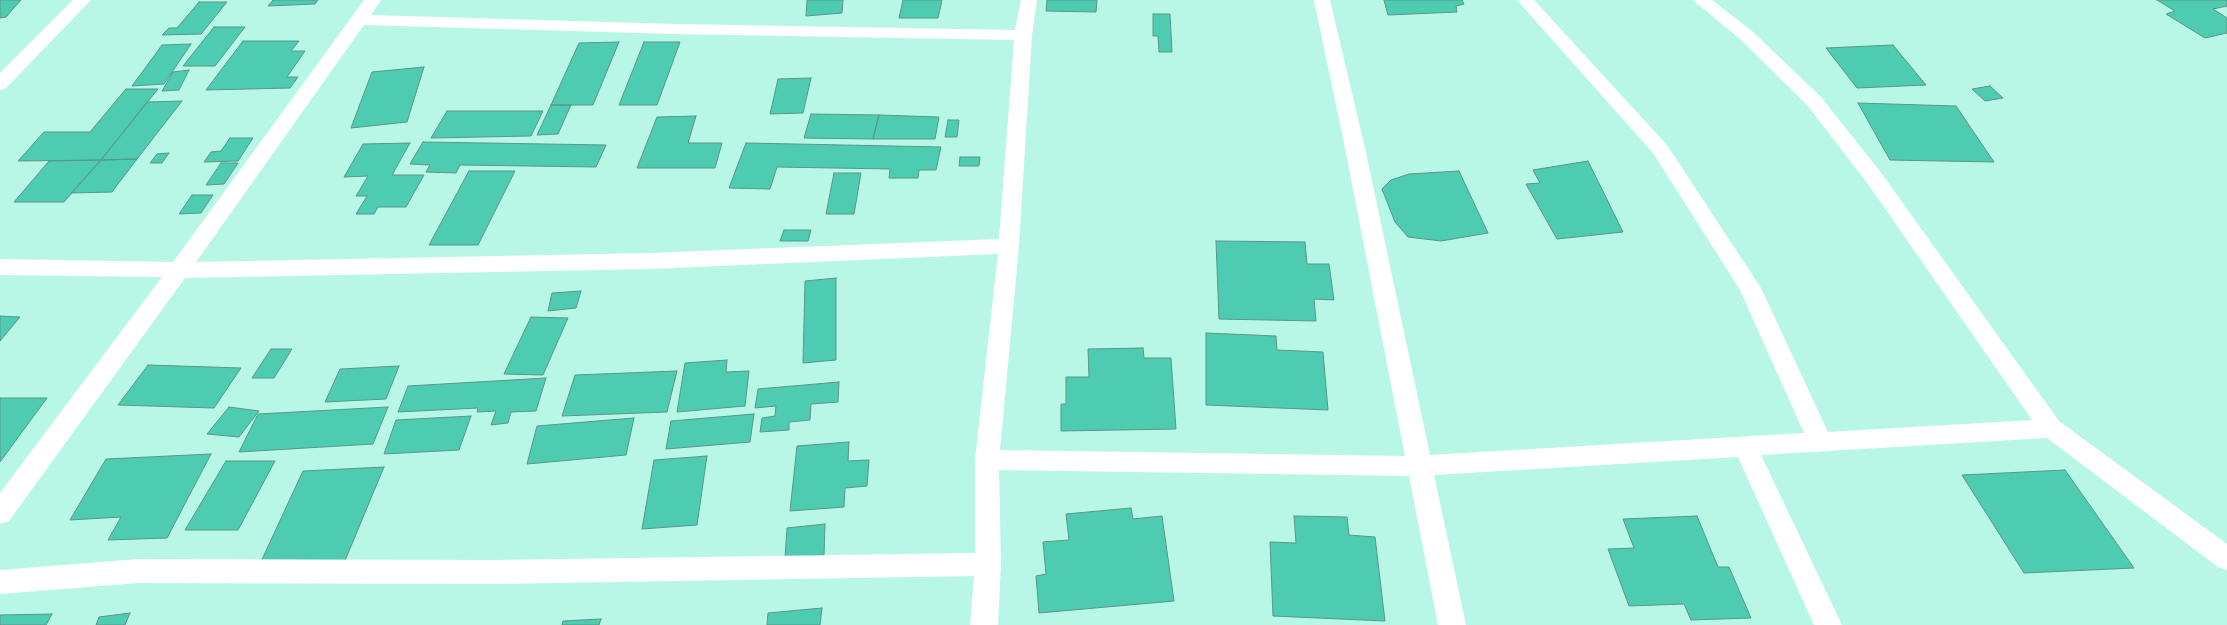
<!DOCTYPE html>
<html>
<head>
<meta charset="utf-8">
<style>
  body { margin:0 }
  canvas { display:block; background:#b8f7e6 }
</style>
</head>
<body>
<canvas width="2227" height="625"></canvas>
<script>
const context = document.querySelector('canvas').getContext('2d');
context.lineJoin = 'round';
function paint(path, color) { context.fillStyle = color; context.fill(path, 'evenodd'); }
const poly = rows => new Path2D(rows.map(r => 'M' + r).join(''));
function stroke(path, color, width, dash) { context.strokeStyle = color; context.lineWidth = width; context.lineCap = dash ? 'butt' : 'round'; context.setLineDash(dash || []); context.stroke(path); }
const building = poly([
  [0,0,21,0,6,17,0,18,0,0],
  [273,0,318,0,315,4,268,6,273,0],
  [807,0,843,0,842,13,806,16,807,0],
  [903,0,942,0,938,18,899,18,903,0],
  [1047,0,1097,0,1096,12,1046,11,1047,0],
  [1384,0,1462,0,1464,4,1456,6,1457,12,1388,15,1384,0],
  [2157,0,2227,0,2227,6,2213,9,2227,18,2227,33,2205,38,2166,14,2175,11,2157,0],
  [199,2,227,2,201,34,162,35,169,28,177,28,199,2],
  [1153,14,1170,14,1172,52,1159,52,1158,36,1153,36,1153,14],
  [214,27,245,27,215,66,183,66,214,27],
  [243,41,299,41,291,51,305,51,287,77,298,77,290,88,206,90,243,41],
  [619,42,593,105,551,105,579,43,619,42],
  [644,42,680,42,657,105,619,105,644,42],
  [191,44,164,84,132,86,162,45,191,44],
  [1893,45,1926,85,1857,88,1826,48,1893,45],
  [424,67,407,122,351,128,372,72,424,67],
  [189,70,179,90,162,91,173,72,189,70],
  [811,78,803,113,770,114,778,79,811,78],
  [1990,86,2003,98,1985,101,1972,89,1990,86],
  [126,89,158,89,101,160,18,161,44,132,90,132,126,89],
  [182,101,137,159,101,160,147,102,182,101],
  [1858,103,1956,106,1994,162,1890,160,1858,103],
  [551,105,571,105,558,134,537,135,551,105],
  [447,111,543,111,531,136,431,138,447,111],
  [811,114,879,115,873,139,804,138,811,114],
  [879,115,939,117,935,139,873,139,879,115],
  [696,116,688,143,722,143,715,168,637,168,657,117,696,116],
  [948,120,959,120,957,137,945,137,948,120],
  [230,138,253,138,238,161,204,162,211,152,221,151,230,138],
  [423,142,606,145,596,167,460,165,456,173,426,172,430,165,410,164,423,142],
  [410,143,392,175,424,175,406,207,378,207,374,214,356,214,367,196,356,196,368,176,344,177,363,144,410,143],
  [746,143,941,147,936,170,919,170,918,178,889,178,890,169,777,167,770,189,729,188,746,143],
  [169,153,162,163,150,163,157,154,169,153],
  [960,157,980,157,979,166,959,166,960,157],
  [137,159,112,192,71,193,101,160,137,159],
  [101,160,64,202,14,202,49,161,101,160],
  [1588,161,1623,232,1557,239,1526,184,1540,183,1533,170,1588,161],
  [221,163,238,163,224,184,206,185,221,163],
  [469,171,515,171,478,245,429,245,469,171],
  [1459,171,1488,233,1441,241,1408,237,1395,222,1382,189,1391,180,1409,174,1459,171],
  [834,173,861,173,854,214,826,214,834,173],
  [192,195,213,195,201,213,179,214,192,195],
  [784,230,811,230,808,241,780,241,784,230],
  [1216,241,1305,242,1307,264,1329,264,1334,300,1314,299,1316,321,1219,319,1216,241],
  [836,278,836,360,803,363,805,281,836,278],
  [581,291,576,308,548,311,552,293,581,291],
  [0,316,20,317,0,341,0,316],
  [531,317,568,318,543,375,504,374,531,317],
  [1206,333,1276,336,1277,350,1323,352,1328,410,1206,405,1206,333],
  [1143,348,1144,358,1171,358,1176,429,1061,431,1061,404,1066,404,1066,377,1089,377,1088,349,1143,348],
  [271,349,292,349,274,378,252,378,271,349],
  [727,360,726,372,749,371,745,406,677,412,685,363,727,360],
  [148,365,241,368,214,408,118,405,148,365],
  [399,366,386,399,325,402,340,369,399,366],
  [677,371,667,412,562,416,575,375,677,371],
  [546,378,536,411,511,412,508,423,491,425,496,411,477,412,478,408,398,412,408,386,546,378],
  [839,382,838,402,811,404,810,420,789,422,789,430,760,432,762,418,775,416,776,406,755,408,758,389,839,382],
  [0,398,47,398,0,462,0,398],
  [229,407,259,411,239,437,207,434,229,407],
  [388,407,373,444,239,452,258,414,388,407],
  [754,414,750,442,666,449,671,421,754,414],
  [471,416,459,450,384,454,396,420,471,416],
  [634,418,626,455,527,464,537,426,634,418],
  [849,442,848,461,869,460,867,486,845,488,844,507,790,511,797,446,849,442],
  [211,454,167,538,108,540,121,517,70,520,106,459,211,454],
  [707,456,697,525,642,529,654,460,707,456],
  [226,461,275,461,238,530,185,530,226,461],
  [384,467,344,563,258,568,303,471,384,467],
  [2065,470,2134,568,2024,573,1962,475,2065,470],
  [1131,508,1133,519,1162,516,1174,601,1039,613,1036,576,1046,574,1043,542,1069,540,1066,514,1131,508],
  [1294,516,1347,517,1349,535,1375,537,1385,621,1273,616,1270,542,1296,543,1294,516],
  [1697,516,1718,567,1729,567,1751,618,1691,620,1684,604,1629,606,1608,549,1634,548,1623,519,1697,516],
  [825,524,824,555,785,558,787,528,825,524],
  [822,608,820,625,767,625,768,613,822,608],
  [130,613,125,625,96,625,99,617,130,613],
  [52,614,46,625,0,625,0,615,52,614],
  [601,619,599,625,562,625,563,621,601,619]
]);
const minor = poly([
  [73,0,91,0,6,88,0,90,0,73,73,0],
  [364,0,381,0,371,15,675,24,1015,30,1021,0,1037,0,1032,35,1019,246,1000,450,1405,456,1345,148,1314,0,1330,0,1365,148,1430,455,1804,433,1740,290,1653,153,1517,0,1534,0,1667,145,1761,288,1828,432,2032,420,1868,184,1807,105,1740,39,1693,0,1712,0,1752,31,1821,97,1882,174,2059,421,2227,544,2227,570,2218,567,2047,438,1761,455,1842,625,1814,625,1738,457,1434,475,1466,625,1438,625,1409,476,999,470,1001,564,998,625,970,625,974,576,494,584,138,583,0,594,0,570,138,559,494,560,975,553,975,460,998,254,649,269,185,278,9,521,0,524,0,493,162,277,0,275,0,259,173,262,364,0],
  [364,25,675,34,1014,40,999,239,649,253,196,262,364,25]
]);
paint(building, '#4dccb2');
stroke(building, '#5a9687', 1);
paint(minor, '#fff');
</script>
</body>
</html>
